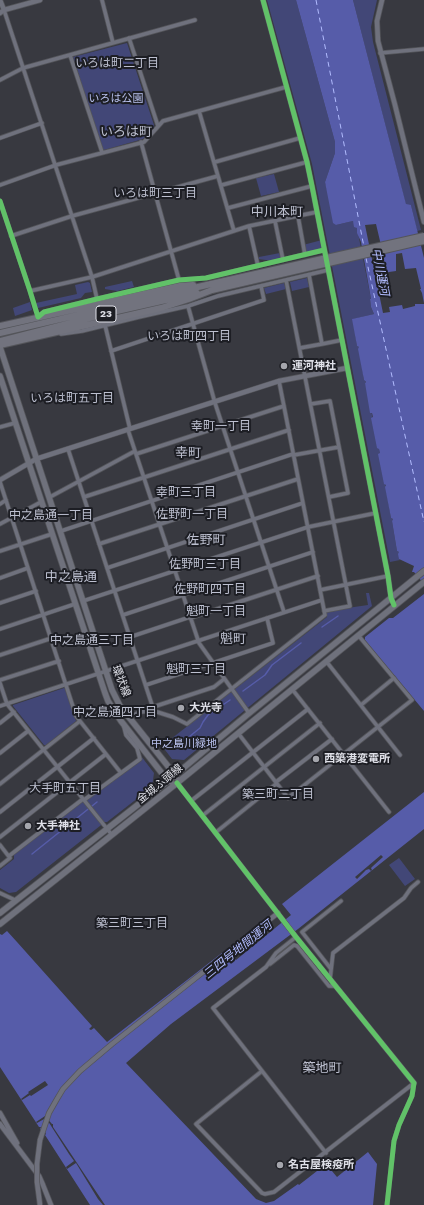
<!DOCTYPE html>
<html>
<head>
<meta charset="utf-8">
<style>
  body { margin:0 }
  canvas { display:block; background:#383940 }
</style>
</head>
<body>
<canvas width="424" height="1205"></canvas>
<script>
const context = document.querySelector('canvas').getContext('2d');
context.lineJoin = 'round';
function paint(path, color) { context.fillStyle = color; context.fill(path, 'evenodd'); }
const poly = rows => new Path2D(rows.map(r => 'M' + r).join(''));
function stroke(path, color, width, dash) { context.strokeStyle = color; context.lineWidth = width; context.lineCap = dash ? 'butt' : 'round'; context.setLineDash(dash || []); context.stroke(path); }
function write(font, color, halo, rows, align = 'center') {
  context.font = font + ' "Work Sans","Noto Sans JP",sans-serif'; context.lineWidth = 4; context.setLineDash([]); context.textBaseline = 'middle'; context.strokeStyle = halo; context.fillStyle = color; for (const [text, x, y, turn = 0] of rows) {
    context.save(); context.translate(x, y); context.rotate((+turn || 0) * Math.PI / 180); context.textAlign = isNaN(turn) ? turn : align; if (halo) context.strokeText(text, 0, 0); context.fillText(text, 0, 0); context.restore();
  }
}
const green = poly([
  [267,0,296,0,335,142,335,153,325,182,336,225,353,221,357,228,371,299,370,299,371,307,374,314,353,319,357,346,359,347,364,380,365,381,380,453,391,518,393,519,392,521,397,551,399,552,399,559,400,560,390,562,312,164],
  [353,0,377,0,371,27,373,42,421,230,417,231,411,205,406,205],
  [127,43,154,125,154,128,143,139,104,150,102,149,73,57],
  [274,174,279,192,261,196,256,178],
  [322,240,324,250,305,255,303,245],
  [280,253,281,260,274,261,258,259,259,257],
  [307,278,309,287,292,291,290,282],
  [132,281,134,287,117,291,105,289,105,287],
  [88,282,90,283,92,292,85,293,81,298,38,308,36,303,77,294,75,285],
  [284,283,286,289,266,294,264,288],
  [30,302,32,310,15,316,13,308],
  [366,593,369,593,372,606,184,760,172,759,162,746,327,617,327,611,368,605],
  [64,688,66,689,76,721,46,745,44,745,13,706,13,705],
  [141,756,154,773,152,787,107,822,105,822,16,892,9,893,0,888,0,870,14,859,14,854,78,804,88,799,141,761],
  [399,858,415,879,405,886,389,865]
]);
const water = poly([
  [296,0,353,0,406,204,411,205,424,258,424,303,422,293,420,289,421,289,416,268,405,269,402,253,396,254,396,271,382,273,384,258,376,224,365,225,383,313,390,312,389,307,402,305,403,309,415,306,415,304,424,304,424,584,414,572,412,572,414,566,399,559,398,554,399,552,397,551,392,521,393,519,391,518,385,487,386,485,384,484,378,454,380,453,379,449,377,448,371,418,373,417,372,413,370,413,365,383,366,382,364,380,358,349,359,347,357,346,352,319,374,314,371,307,370,299,371,299,361,242,357,233,357,228,354,227,353,221,336,225,333,223,325,182,335,153,335,142],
  [424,594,424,711,365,640,365,637,389,618,393,618],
  [424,792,424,829,298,929,171,1024,126,1063,256,1199,266,1203,274,1201,298,1184,299,1185,326,1164,337,1177,368,1152,377,1164,373,1205,90,1205,45,1135,46,1134,45,1132,43,1133,40,1129,41,1127,39,1127,0,1067,0,934,2,935,7,931,17,942,92,1026,89,1029,91,1030,94,1028,107,1042,227,949,236,960,291,915,282,904]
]);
const pier = poly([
  [381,855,383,857,373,866,371,868,372,870,371,871,369,869,366,870,357,879,355,877],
  [45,1081,48,1085,31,1096,30,1095,22,1100,21,1099,29,1093,28,1092],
  [45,1116,52,1124,53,1124,53,1127,105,1205,103,1205,98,1199,76,1163,67,1169,66,1167,74,1161,69,1154,46,1118,37,1123,36,1122]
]);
const stream = poly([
  [322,627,338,616],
  [243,691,265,675,272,665,301,643],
  [168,747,179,745,200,728,203,722,208,715,230,700],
  [32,854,97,802]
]);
const ferry = poly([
  [316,0,364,247],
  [366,258,424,522]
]);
const minor = poly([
  [102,0,113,43],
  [4,10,92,277,97,299],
  [129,38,158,126],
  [380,53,424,49],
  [70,55,102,152],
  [0,80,23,68,195,20],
  [199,111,234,231],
  [0,138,42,123],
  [141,142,179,280],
  [215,162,300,138],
  [0,185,56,165,144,142,163,121,286,87],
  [222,185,307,162],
  [0,201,30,291,38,317,44,312,97,299,179,280,206,278,324,250],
  [228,208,312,186],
  [298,216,305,255],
  [275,221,283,260],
  [249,226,258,266],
  [11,236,72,216,218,176],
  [286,280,350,606,324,611],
  [30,291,92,277,249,226,317,212],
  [188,306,215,403,284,612],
  [105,325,130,429],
  [61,334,82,331,139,317,188,306,218,296,328,270],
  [322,344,342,340],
  [300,348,322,344,309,275],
  [111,351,264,300,261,286],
  [311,404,330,401,348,493,329,497],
  [0,427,15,423],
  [128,430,199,643,249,713],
  [68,449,154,711],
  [136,454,284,406],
  [294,455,339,447],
  [0,482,76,716,121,773],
  [50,497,135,451],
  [84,497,289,430],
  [0,504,6,500],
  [0,524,41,502],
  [61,531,293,454],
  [99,544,298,479],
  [0,551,52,534],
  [107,568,303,503],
  [0,578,28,568],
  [320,590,388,576],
  [83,601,308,527,376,513],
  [0,603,36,591],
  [123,615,313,552],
  [190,618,318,576],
  [0,629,75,604],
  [130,637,190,617],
  [0,655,52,638],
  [326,661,400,755],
  [0,680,59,661],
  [0,683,7,704,112,835],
  [146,685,273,643,267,618],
  [292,689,389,812],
  [361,705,394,678],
  [0,706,322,600],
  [153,707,214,687,224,679],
  [130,718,139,712,154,711,173,717,187,724,325,615,279,381],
  [0,723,14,712],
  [238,733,288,798,412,700,358,635],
  [0,753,28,731],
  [276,782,332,739],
  [0,784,80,721],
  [84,800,140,759,137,748,126,735,124,727],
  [191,801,308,709],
  [0,812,94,738],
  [202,816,320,723],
  [215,833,276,784],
  [0,837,106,754],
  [0,845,10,858,0,866],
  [9,856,83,799],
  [0,893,15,900],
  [296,937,276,953,266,967,213,1008,326,1153],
  [270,964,294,945,297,946,329,986,336,986],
  [331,969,302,932,341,901],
  [330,979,333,953,404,898,411,888,418,882],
  [262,1071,196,1124,262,1193,265,1194,274,1192,414,1083],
  [387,1205,394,1141,399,1125,412,1096,414,1083]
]);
const tertiary = poly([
  [0,0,4,10],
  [263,0,307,162,312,186,388,576,391,598,394,605],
  [382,0,377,21,378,41,395,105,424,222],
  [0,13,4,10,40,0],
  [0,480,36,459,279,381,347,368],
  [177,783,296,937,414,1083],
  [0,1113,17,1143],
  [0,1124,39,1176,43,1185,51,1205],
  [40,1140,49,1113,57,1099,63,1089,80,1071,112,1044,278,913]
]);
const primary = poly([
  [0,347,112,690,120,706,175,775,176,777],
  [0,376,105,693,108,701,121,721,168,781,171,782],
  [0,913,168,781,247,715,424,571],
  [0,924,177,783,424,582]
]);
const trunk = poly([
  [0,326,180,286,193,285],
  [0,333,211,284],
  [0,341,117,311,197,293],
  [0,345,161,308,189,299,212,290]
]);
const tertiaryBridge = poly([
  [40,1205,37,1182,37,1164,40,1140]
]);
const trunkBridge = poly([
  [211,284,424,236],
  [212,290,424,241]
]);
const cycleway = poly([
  [263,0,307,162,312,186,388,576,391,598,394,605],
  [0,201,30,291,38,317,44,312,97,299,179,280,206,278,324,250],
  [177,783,296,937,414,1083,412,1096,399,1125,394,1141,387,1205]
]);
const markers = [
  [284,366,4,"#a5a6ad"],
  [181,708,4,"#a5a6ad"],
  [316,759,4,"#a5a6ad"],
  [28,826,4,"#a5a6ad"],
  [280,1165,4,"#a5a6ad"]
];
const shields = [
  [106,314,20]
];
const shieldNames = [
  ["23",106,314]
];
const parkNames = [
  ["いろは公園",116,99],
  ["中之島川緑地",184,744]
];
const poiNames = [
  ["運河神社",292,366],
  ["大光寺",189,708],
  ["西築港変電所",324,759],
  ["大手神社",36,826],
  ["名古屋検疫所",288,1165]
];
const streetNames = [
  ["環状線",121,681,69],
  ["金城ふ頭線",160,784,-39]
];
const neighbourhoodNames = [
  ["いろは町二丁目",117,63],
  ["いろは町三丁目",155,193],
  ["いろは町四丁目",189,336],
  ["いろは町五丁目",72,398],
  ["幸町一丁目",221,426],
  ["幸町三丁目",186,492],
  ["佐野町一丁目",192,514],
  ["中之島通一丁目",51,515],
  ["佐野町三丁目",205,564],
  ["佐野町四丁目",210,589],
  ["魁町一丁目",216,611],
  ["中之島通三丁目",92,640],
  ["魁町三丁目",196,669],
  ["中之島通四丁目",115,712],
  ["大手町五丁目",65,788],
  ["築三町二丁目",278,794],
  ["築三町三丁目",132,923]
];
const waterNames = [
  ["中川運河",380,272,79],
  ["三四号地間運河",238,950,-39]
];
const quarterNames = [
  ["いろは町",126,132],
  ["中川本町",277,212],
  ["幸町",188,453],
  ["佐野町",206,540],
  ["中之島通",71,577],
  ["魁町",233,639],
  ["築地町",322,1068]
];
paint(green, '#424777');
paint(water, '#565ca9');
paint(pier, '#383940');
stroke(stream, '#565ca9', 1.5);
stroke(ferry, '#b2bcff', 1, [5, 4]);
stroke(minor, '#54555a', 5);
stroke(tertiary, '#54555a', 6);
stroke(primary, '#54555a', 7);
stroke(trunk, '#54555a', 8);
stroke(minor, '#6f717d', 3.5);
stroke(tertiary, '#6f717d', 4.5);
stroke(primary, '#6f717c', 5.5);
stroke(trunk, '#72737e', 6);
stroke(tertiaryBridge, '#54555a', 6, []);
stroke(trunkBridge, '#54555a', 8, []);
stroke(tertiaryBridge, '#6f717d', 4.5);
stroke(trunkBridge, '#72737e', 6);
stroke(cycleway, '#61c268', 5);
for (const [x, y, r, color] of markers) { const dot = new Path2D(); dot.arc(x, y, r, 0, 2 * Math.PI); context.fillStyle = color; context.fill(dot); stroke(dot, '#1d1e24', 1.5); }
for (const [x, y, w] of shields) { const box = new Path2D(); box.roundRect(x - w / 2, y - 8, w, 16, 3); context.fillStyle = '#1d1e24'; context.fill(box); stroke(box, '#dfe0e8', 1); }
write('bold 10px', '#dfe0e8', null, shieldNames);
write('11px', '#b8c0ed', '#1d1e24', parkNames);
write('bold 11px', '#dfe0e8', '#1d1e24', poiNames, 'left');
write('11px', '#dfe0e8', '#1d1e24', streetNames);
write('12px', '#bdc0d0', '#1d1e24', neighbourhoodNames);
write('italic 12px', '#b2bcff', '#1d1e24', waterNames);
write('13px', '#bdc0d0', '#1d1e24', quarterNames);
</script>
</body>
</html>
